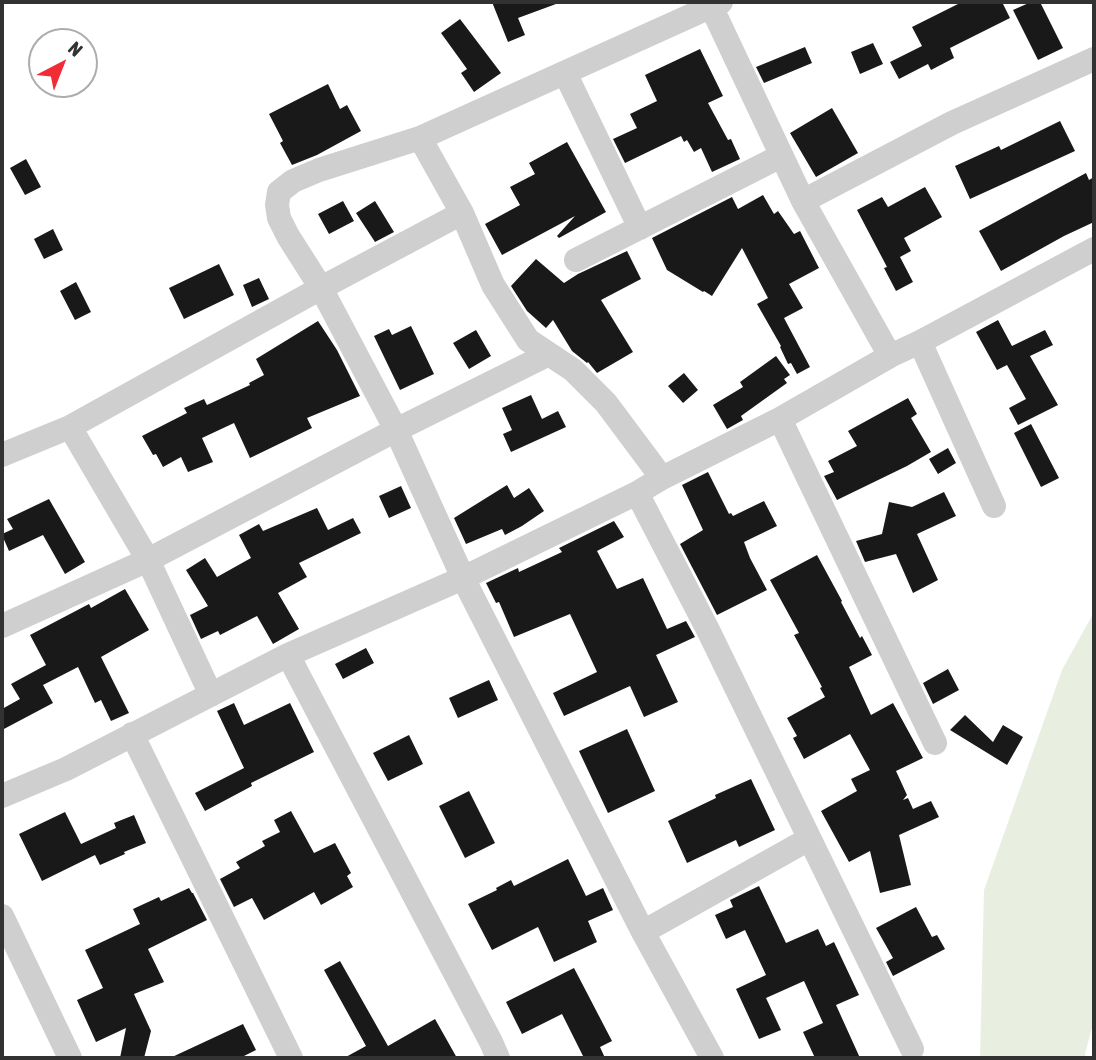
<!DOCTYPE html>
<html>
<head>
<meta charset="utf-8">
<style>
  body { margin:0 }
  #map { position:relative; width:1096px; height:1060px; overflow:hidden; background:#fff; font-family:"Asap Condensed",sans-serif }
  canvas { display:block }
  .frame { position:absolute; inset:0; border:4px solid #323232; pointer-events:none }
  .north { position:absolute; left:28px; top:28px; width:70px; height:70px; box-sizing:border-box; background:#fff; border:2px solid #adadad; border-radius:50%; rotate:42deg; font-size:19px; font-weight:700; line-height:28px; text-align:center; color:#323232 }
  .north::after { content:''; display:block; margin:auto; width:24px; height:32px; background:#f12c36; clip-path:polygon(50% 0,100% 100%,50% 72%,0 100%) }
</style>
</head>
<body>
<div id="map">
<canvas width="1096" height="1060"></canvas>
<div class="frame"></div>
<div class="north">N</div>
</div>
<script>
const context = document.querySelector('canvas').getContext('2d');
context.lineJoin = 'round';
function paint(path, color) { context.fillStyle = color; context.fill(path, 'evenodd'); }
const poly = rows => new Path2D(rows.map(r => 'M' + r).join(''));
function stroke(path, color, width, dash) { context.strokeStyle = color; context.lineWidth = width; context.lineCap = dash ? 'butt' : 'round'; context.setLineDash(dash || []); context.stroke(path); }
const green = poly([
  [1094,612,1094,1020,1085,1054,1086,1058,980,1058,984,890,1062,670]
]);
const building = poly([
  [492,2,556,2,556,4,518,18,525,35,508,42],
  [962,2,1002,2,1010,18,950,48,954,58,931,70,928,64,899,79,890,62,922,46,912,27],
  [1031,2,1040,2,1063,48,1038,60,1013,10],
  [460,19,501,73,474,92,461,73,467,69,441,33],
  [873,43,883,64,860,74,851,52],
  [805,47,812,63,764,83,756,67],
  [700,49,723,96,708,103,728,140,731,139,740,159,712,172,701,148,694,152,687,140,684,142,681,136,625,163,613,139,637,128,630,114,657,101,645,75],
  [328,84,340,109,347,105,361,131,317,155,292,165,280,143,283,141,269,114],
  [832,108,858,153,816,177,790,133],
  [1060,121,1075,151,970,199,955,166,999,146,1001,150],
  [567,142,606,212,559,238,557,236,575,216,502,255,485,224,520,205,510,187,535,174,529,163],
  [26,159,41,187,25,195,10,168],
  [1086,173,1089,180,1094,177,1094,222,1064,236,1001,271,979,231],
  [925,187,942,217,904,238,911,251,900,257,913,282,896,291,884,268,887,267,857,210,882,197,888,207],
  [763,195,774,214,778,211,794,234,800,231,819,268,789,284,803,308,784,318,810,367,797,374,791,363,788,364,780,347,781,346,757,304,768,298,742,248,712,296,704,291,703,292,667,270,652,238,732,197,738,209],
  [343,201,354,221,329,234,318,214],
  [375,201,394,232,375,242,356,213],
  [53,229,63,250,44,259,34,239],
  [627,251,641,279,601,300,633,352,597,373,588,362,587,363,572,351,553,320,546,328,527,311,511,286,536,259,564,283,578,274],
  [219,264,234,295,184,319,169,288],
  [259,278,269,299,252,307,243,285],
  [76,282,91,312,75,320,60,291],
  [998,320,1012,346,1045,330,1053,345,1030,356,1058,405,1018,425,1009,408,1026,399,1007,365,997,370,976,332],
  [318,321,337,350,360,396,307,418,312,428,250,458,234,423,202,438,213,462,188,472,181,457,163,467,156,454,153,455,142,436,187,413,184,408,204,399,207,405,250,385,249,383,264,375,256,359],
  [411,326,434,374,400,390,374,336,389,329,392,335],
  [476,330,491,356,469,369,453,343],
  [776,356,790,375,784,379,787,383,741,416,743,420,727,429,713,405,743,387,740,382],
  [684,373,698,390,683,403,668,386],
  [531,395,542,419,558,411,566,427,511,452,503,434,512,430,502,408],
  [908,398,917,414,911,418,931,452,907,466,837,500,824,476,834,472,828,461,857,446,848,431],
  [1031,424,1059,478,1041,487,1014,433],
  [948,448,956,463,938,474,929,459],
  [708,472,729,514,731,513,733,516,764,501,777,526,744,542,750,558,767,590,717,615,680,544,703,530,682,485],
  [507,485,514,498,529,488,544,511,522,526,505,535,502,529,466,544,454,518],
  [401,486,411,508,389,518,379,496],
  [944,492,956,516,917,534,938,580,913,593,896,554,865,562,856,541,882,534,889,502,912,507],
  [49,499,85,562,65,574,43,535,9,551,2,535,2,534,13,529,7,519],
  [317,508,328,530,353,518,361,533,299,563,307,577,278,593,299,629,273,644,257,616,220,635,218,631,201,639,190,615,208,606,186,570,205,558,217,577,251,558,239,535,259,524,263,531],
  [614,521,624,537,597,551,617,589,643,578,667,629,686,621,695,637,656,655,678,702,644,717,630,686,564,716,553,693,597,672,570,614,514,637,499,602,496,603,486,583,518,568,519,572,562,552,559,548],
  [817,555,842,601,841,602,860,638,862,636,872,655,849,667,871,715,893,703,923,758,896,771,907,795,903,800,908,798,913,809,931,801,939,817,899,835,911,885,880,893,870,851,849,862,821,811,857,791,851,779,870,770,850,734,804,759,793,738,797,736,787,718,825,697,820,688,822,687,794,635,799,633,770,580],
  [125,589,149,630,101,657,129,713,111,721,101,700,95,703,78,667,43,685,53,703,2,730,2,709,20,699,11,684,46,665,30,635,89,604,91,608],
  [366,648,374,663,343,679,335,664],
  [948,669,959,690,933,704,923,683],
  [489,680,498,700,458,718,449,698],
  [234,703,244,725,290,703,314,752,251,783,252,786,205,811,195,793,244,768,217,711],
  [965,715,993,742,1003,725,1023,737,1007,765,950,730],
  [627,729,655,791,608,813,579,751],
  [409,735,423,764,388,781,373,753],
  [751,779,775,830,739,847,736,840,687,863,668,821,716,798,715,795],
  [469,791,495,843,465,858,439,806],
  [291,811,314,853,335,843,351,873,347,876,353,887,321,905,314,892,264,920,252,898,234,907,220,879,240,868,236,862,265,846,262,841,280,832,274,820],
  [65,812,81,844,116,828,114,823,134,815,146,843,124,852,125,854,100,865,95,855,42,881,19,834],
  [568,859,586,896,603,888,613,910,588,921,597,942,554,962,538,927,492,950,468,904,497,890,496,888,511,880,514,886],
  [759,886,786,943,818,929,826,946,834,942,859,995,836,1005,860,1058,815,1058,803,1032,823,1023,804,981,766,998,781,1030,759,1039,736,989,766,975,745,930,726,939,715,915,733,907,730,900],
  [189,888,192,893,193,893,207,920,148,949,164,982,134,994,151,1031,144,1058,120,1058,126,1028,96,1042,77,1000,103,988,85,950,140,924,133,909,159,897,161,901],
  [916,907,932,937,937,935,945,949,893,976,886,962,893,958,876,928],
  [340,961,388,1046,435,1019,457,1058,344,1058,366,1046,324,970],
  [574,968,612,1041,600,1047,605,1058,584,1058,562,1014,522,1034,506,1002],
  [243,1024,256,1050,240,1058,170,1058]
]);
const minor = poly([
  [711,6,803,201,890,356],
  [565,73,640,228],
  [420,138,462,213,493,285,528,340,573,370,606,403,662,478],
  [803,201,952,123,1094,59],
  [576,260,781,156],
  [920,342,994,506],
  [780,419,935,743],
  [70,427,148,560,211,695],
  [2,455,70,427,321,288,462,213],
  [637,493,708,630,912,1049],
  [2,626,148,560,396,430,549,354],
  [288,655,491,1042,498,1058],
  [132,734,291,1058],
  [2,796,66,769,288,655,463,578,637,493,662,478,780,419,890,356,920,342,1094,249],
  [2,916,70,1058],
  [643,932,809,839],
  [712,1058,643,932,463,578,396,430,321,288,288,236,279,218,277,205,279,192,293,181,319,170,420,138,721,2]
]);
paint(green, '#e8efe0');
paint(building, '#191919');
stroke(minor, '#cfcfcf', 24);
</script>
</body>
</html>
